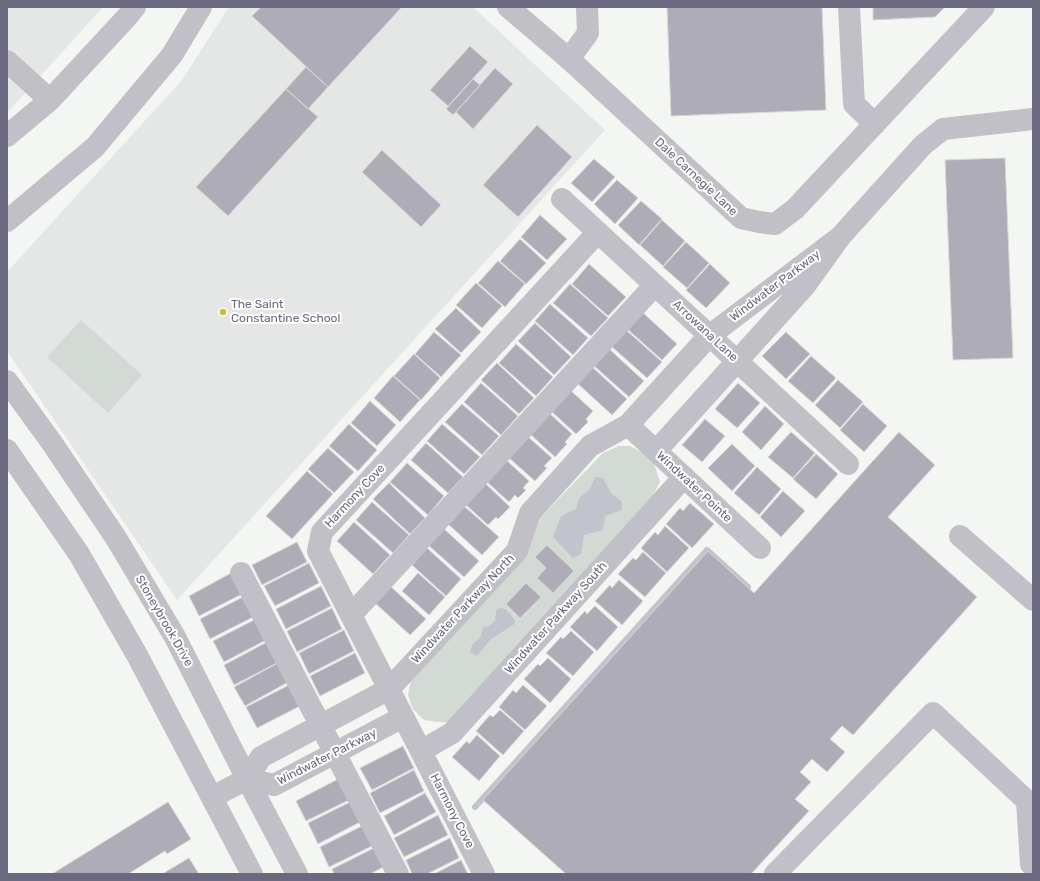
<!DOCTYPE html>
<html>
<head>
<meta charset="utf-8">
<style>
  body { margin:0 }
  #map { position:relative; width:1040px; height:881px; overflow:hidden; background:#f4f6f3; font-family:Rubik,sans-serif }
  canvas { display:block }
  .frame { position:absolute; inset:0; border:8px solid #6b6980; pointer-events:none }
</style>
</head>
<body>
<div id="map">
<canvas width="1040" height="881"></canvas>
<div class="frame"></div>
</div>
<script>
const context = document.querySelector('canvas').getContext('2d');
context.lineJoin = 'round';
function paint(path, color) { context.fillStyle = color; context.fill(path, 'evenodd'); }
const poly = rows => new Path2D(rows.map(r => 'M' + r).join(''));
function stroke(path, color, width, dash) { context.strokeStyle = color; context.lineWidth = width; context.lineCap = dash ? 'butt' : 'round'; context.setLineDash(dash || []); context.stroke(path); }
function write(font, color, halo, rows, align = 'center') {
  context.font = font + ' Rubik,sans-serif'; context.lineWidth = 4; context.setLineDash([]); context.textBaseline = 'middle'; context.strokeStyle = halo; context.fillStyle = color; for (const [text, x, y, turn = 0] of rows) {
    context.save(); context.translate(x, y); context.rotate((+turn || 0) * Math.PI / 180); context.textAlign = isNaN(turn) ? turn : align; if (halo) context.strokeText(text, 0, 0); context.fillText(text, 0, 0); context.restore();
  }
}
const built = poly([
  [7,7,103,7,7,113],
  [229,7,473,7,605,130,177,600,7,351,7,272,182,80]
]);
const green = poly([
  [81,320,142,375,108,413,47,357],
  [619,446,630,446,643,453,653,460,660,482,653,495,448,722,437,722,424,720,413,709,408,695,411,681,526,553,541,517,603,453]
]);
const water = poly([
  [595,477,603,478,611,493,622,502,622,510,605,516,603,530,584,535,581,554,573,558,553,537,561,516,576,509,579,498,590,489],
  [500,608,505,609,511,615,515,621,513,625,491,639,477,656,470,652,472,645,480,638,483,627,489,626,495,621,496,611]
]);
const stream = poly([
  [475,807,707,550,748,587]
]);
const building = poly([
  [261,7,402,7,328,87,252,16,261,7],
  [667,7,822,7,826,110,671,116,667,7],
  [873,7,945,7,935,17,873,20,873,7],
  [470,46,488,62,448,106,430,90,470,46],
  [306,67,328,87,308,109,286,89,306,67],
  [495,68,513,84,473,129,456,112,495,68],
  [473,79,480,85,453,115,446,109,473,79],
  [286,89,318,117,228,216,196,187,286,89],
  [537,125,572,157,518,217,483,185,537,125],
  [382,150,441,205,421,227,362,172,382,150],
  [1005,158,1013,358,953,360,945,160,1005,158],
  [594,159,615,177,592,202,571,183,594,159],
  [617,180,638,198,615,224,594,204,617,180],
  [641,201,662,219,639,245,618,225,641,201],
  [540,215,567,239,547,260,521,237,540,215],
  [662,220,685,241,663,266,640,245,662,220],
  [520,239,546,263,526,284,500,261,520,239],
  [686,242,709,263,687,288,663,267,686,242],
  [498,261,525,284,505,307,478,283,498,261],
  [589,264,626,297,608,316,572,284,589,264],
  [710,264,730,283,706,308,686,290,710,264],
  [476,283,502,306,482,328,456,305,476,283],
  [570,284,608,318,591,336,553,303,570,284],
  [550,304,588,338,573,355,535,321,550,304],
  [456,308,481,332,461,353,435,329,456,308],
  [640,310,677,344,662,360,625,327,640,310],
  [535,323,571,357,554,375,518,341,535,323],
  [625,329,662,362,647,378,610,345,625,329],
  [434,332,461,355,441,377,415,354,434,332],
  [786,332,810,354,786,379,762,356,786,332],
  [516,344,553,377,536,396,499,363,516,344],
  [607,347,644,381,629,397,592,364,607,347],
  [414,354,440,378,421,400,394,376,414,354],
  [811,356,836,378,813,403,788,381,811,356],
  [497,363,534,398,519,414,481,380,497,363],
  [590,365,627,399,612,415,576,382,590,365],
  [393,376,420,400,400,422,374,398,393,376],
  [838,380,863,402,840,428,815,405,838,380],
  [481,383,518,416,501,435,464,402,481,383],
  [738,383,760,403,737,428,715,409,738,383],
  [569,389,593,411,586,419,588,422,576,434,550,410,569,389],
  [370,401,396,425,377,446,351,423,370,401],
  [462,404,499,436,482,455,445,422,462,404],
  [863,404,887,426,864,452,840,430,863,404],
  [765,406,784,424,761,450,742,432,765,406],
  [548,412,572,434,565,442,567,444,555,457,529,433,548,412],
  [705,419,725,436,702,462,682,445,705,419],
  [349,424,377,450,358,471,329,446,349,424],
  [442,424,480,457,464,474,427,441,442,424],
  [791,432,815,453,793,478,768,457,791,432],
  [899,432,935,465,888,517,977,597,853,735,842,726,830,739,845,752,827,772,812,759,800,772,811,782,795,799,809,811,751,874,566,874,483,800,708,551,754,593,899,432],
  [527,436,552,458,544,466,547,468,535,481,508,457,527,436],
  [426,443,463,477,448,493,411,460,426,443],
  [732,444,755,466,732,491,708,468,732,444],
  [328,448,354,472,334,493,308,469,328,448],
  [816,454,838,474,816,499,793,479,816,454],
  [505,459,529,481,523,488,526,490,518,498,515,495,509,502,485,480,505,459],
  [407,463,444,496,428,515,390,482,407,463],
  [757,467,781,489,759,515,734,493,757,467],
  [307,471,333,494,292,539,266,516,307,471],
  [484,482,510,507,498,519,496,517,488,525,464,503,484,482],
  [389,483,425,518,410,534,373,499,389,483],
  [783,491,805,511,781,537,760,517,783,491],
  [372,502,409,535,393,553,356,520,372,502],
  [690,503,714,524,692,548,666,524,680,508,683,511,690,503],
  [464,506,499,537,482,555,448,524,464,506],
  [354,522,390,555,373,574,337,541,354,522],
  [665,526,689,548,667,572,641,548,655,532,658,535,665,526],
  [442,527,479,561,464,577,427,544,442,527],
  [297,542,307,562,262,585,252,565,297,542],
  [547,545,574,571,553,593,537,578,546,568,535,557,547,545],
  [427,548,461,579,446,596,412,565,427,548],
  [643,552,666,573,645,597,618,574,633,558,636,560,643,552],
  [309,563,319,583,275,606,264,586,309,563],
  [233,572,244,593,199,616,189,596,233,572],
  [418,573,445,597,429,615,402,591,418,573],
  [619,580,643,601,622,625,595,601,610,585,612,588,619,580],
  [526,583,541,597,520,618,506,604,526,583],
  [389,585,426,619,410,635,374,602,389,585],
  [321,586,331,606,286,629,276,609,321,586],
  [245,596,255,616,210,639,200,619,245,596],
  [595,606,618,627,597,651,570,627,585,611,587,614,595,606],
  [332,608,342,629,297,652,287,631,332,608],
  [258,618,268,639,224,662,213,641,258,618],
  [344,630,354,651,309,674,299,653,344,630],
  [571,631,594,652,573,676,546,653,561,637,563,639,571,631],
  [269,641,279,662,234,685,224,665,269,641],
  [355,653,365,673,320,696,310,676,355,653],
  [548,658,571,679,550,703,524,679,538,664,540,666,548,658],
  [280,662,290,681,245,706,234,687,280,662],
  [291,684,302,705,257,728,246,707,291,684],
  [523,685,547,706,525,730,499,707,513,690,516,693,523,685],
  [500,710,524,731,503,755,476,731,490,715,493,717,500,710],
  [477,735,500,756,479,781,452,757,467,741,469,744,477,735],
  [403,746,414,768,372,790,360,768,403,746],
  [414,770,424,791,380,813,370,793,414,770],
  [340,778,351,799,306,821,296,801,340,778],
  [425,793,436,812,394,835,384,816,425,793],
  [352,801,362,821,318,844,308,823,352,801],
  [168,802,191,839,167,854,165,851,128,874,52,874,168,802],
  [438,815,448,835,404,857,394,838,438,815],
  [364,825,374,845,329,867,320,847,364,825],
  [450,838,459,858,427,874,412,874,406,860,450,838],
  [376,847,385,866,370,874,334,874,332,869,376,847],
  [189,858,199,874,162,874,189,858],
  [461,860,468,874,434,874,461,860]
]);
const minor = poly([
  [508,7,569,59,741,218,759,222,775,224,795,209,984,7],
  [849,7,854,104,875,124],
  [569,59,588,33,587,7],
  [7,61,50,100],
  [7,136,50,100,127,17,135,7],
  [562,199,848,464],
  [7,221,95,147,172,55,201,7],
  [7,381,52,443,116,538,175,637,247,779,297,874],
  [628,425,760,548],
  [7,450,79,554,137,655,252,874],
  [656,451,804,287,840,237,923,145,943,129,1033,119],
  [960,536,1033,600],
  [241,573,398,874],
  [351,615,655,285],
  [421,751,452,733,684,477],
  [247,779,274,785,403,717],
  [212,797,247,779,261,757,389,689,517,551,530,513,590,446,628,425,709,336,840,237],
  [484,874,318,551,322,532,598,232],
  [775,874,933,713,1027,801,1031,864]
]);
const markers = [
  [223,312,4,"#cdbb3c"]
];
const streetNames = [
  ["Dale Carnegie Lane",696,177,43],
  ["Windwater Parkway",775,286,-37],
  ["Arrowana Lane",705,331,43],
  ["Windwater Pointe",694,487,43],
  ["Harmony Cove",355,496,-47],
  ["Windwater Parkway North",463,609,-47],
  ["Windwater Parkway South",556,618,-48],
  ["Stoneybrook Drive",164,621,60],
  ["Windwater Parkway",327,757,-27],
  ["Harmony Cove",452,811,63]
];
const poiNames = [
  ["The Saint",231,305],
  ["Constantine School",231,319]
];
paint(built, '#e5e6e6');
paint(green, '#d3dad5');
paint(water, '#c2c3cd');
stroke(stream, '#c2c3cd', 6);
paint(building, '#aeadb7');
stroke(building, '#d6d7d5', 1);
stroke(minor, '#c0c0c6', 22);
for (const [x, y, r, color] of markers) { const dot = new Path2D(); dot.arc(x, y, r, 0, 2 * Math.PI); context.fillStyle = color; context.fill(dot); stroke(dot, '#fff', 1.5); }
write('12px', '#6b6980', '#fff', streetNames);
write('12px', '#6b6980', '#fff', poiNames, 'left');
</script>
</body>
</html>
